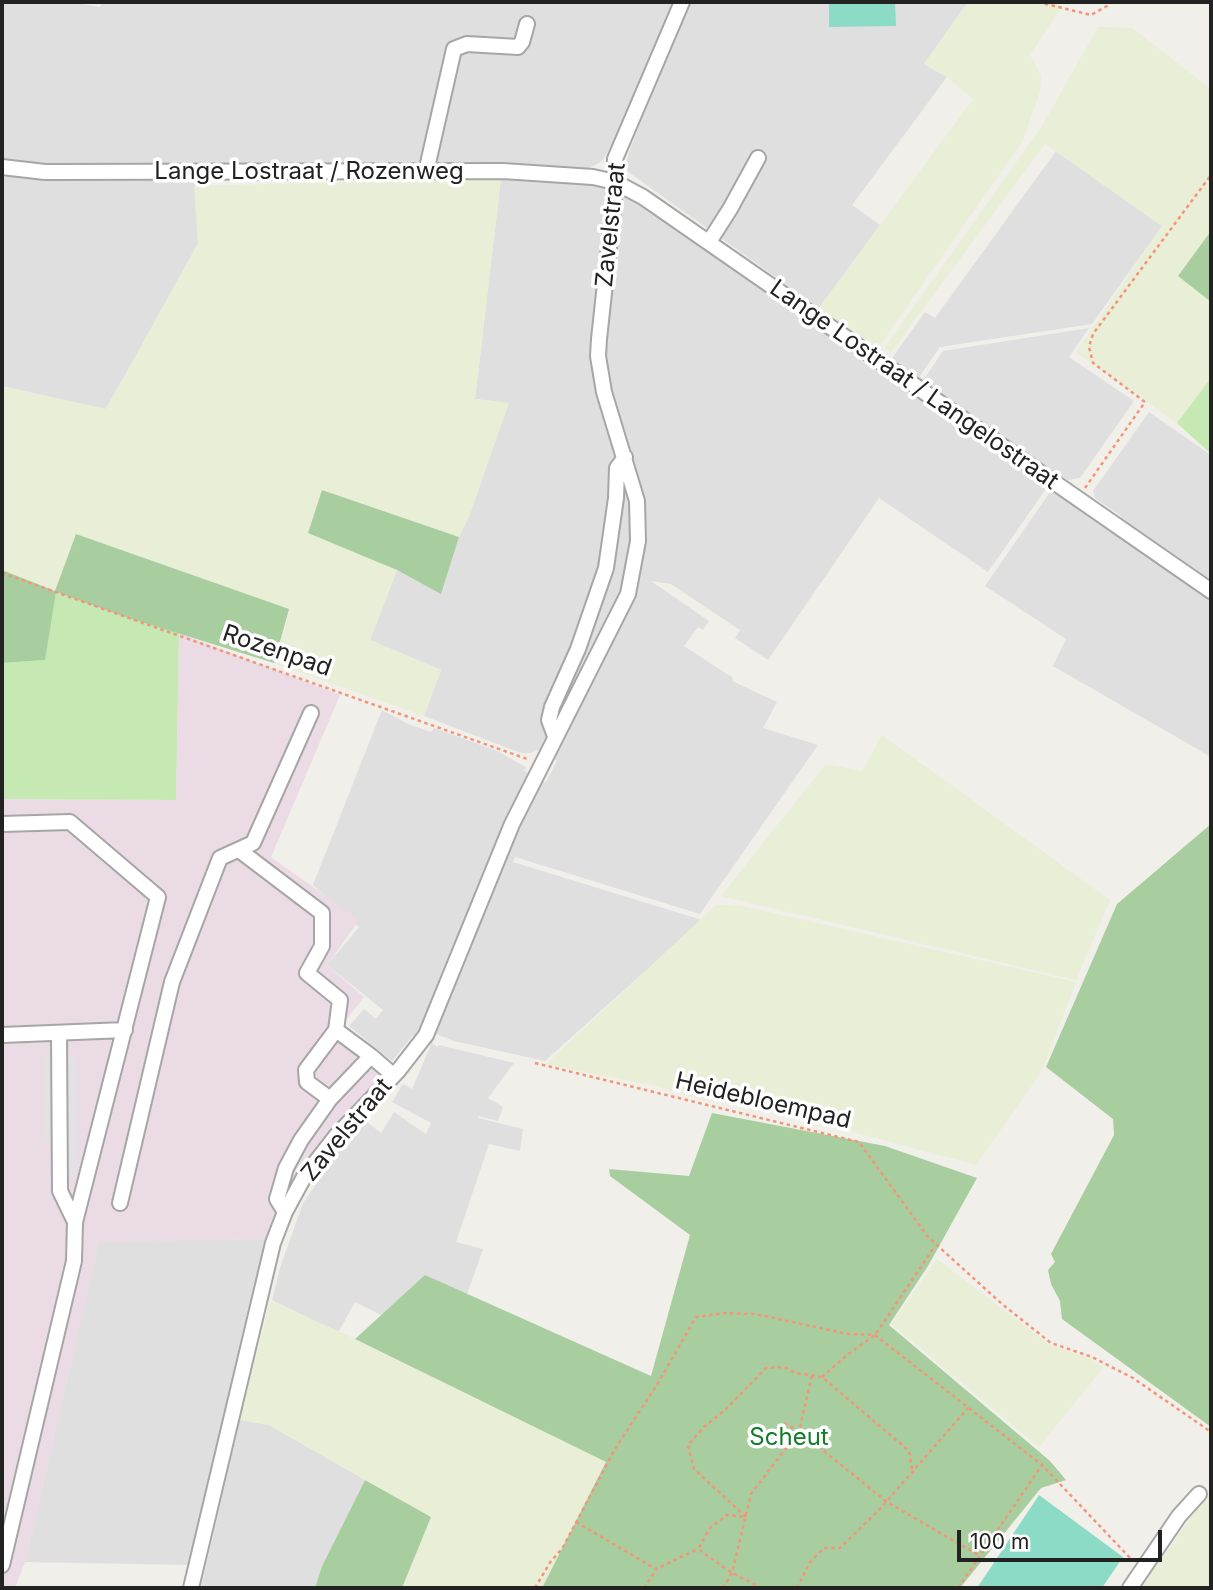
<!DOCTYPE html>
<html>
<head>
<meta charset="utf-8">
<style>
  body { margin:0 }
  #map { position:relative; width:1213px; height:1590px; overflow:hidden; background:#f1efe9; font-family:Inter,sans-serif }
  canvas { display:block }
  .frame { position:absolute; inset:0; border:4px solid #222; pointer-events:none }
  .scale { position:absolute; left:957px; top:1530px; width:205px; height:32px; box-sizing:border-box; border:4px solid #222; border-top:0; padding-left:9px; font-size:21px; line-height:24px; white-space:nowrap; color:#222; -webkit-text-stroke:5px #fff; paint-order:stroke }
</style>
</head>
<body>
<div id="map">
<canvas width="1213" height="1590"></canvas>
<div class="frame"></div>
<div class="scale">100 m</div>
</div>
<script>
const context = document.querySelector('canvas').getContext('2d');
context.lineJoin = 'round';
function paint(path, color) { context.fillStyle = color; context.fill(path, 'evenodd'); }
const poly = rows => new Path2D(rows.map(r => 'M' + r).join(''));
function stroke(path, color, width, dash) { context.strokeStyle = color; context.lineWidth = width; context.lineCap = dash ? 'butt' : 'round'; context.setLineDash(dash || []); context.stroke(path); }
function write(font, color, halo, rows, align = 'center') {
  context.font = font + ' Inter,sans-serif'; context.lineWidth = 7; context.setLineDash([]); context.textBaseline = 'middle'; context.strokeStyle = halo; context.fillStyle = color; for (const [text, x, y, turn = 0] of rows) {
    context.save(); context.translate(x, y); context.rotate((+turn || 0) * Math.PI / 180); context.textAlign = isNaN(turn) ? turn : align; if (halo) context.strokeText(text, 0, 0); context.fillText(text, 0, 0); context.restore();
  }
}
const residential = poly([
  [2,2,69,2,100,7,102,2,676,2,611,146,602,161,584,171,419,162,195,167,199,247,105,410,2,386],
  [688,2,968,2,924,64,947,77,852,205,880,225,819,308,627,171,626,163,631,147],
  [1056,151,1162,226,1092,324,940,347,919,377,924,379,943,351,1089,328,1069,357,1134,401,1080,478,1068,480,1043,463,1032,478,1111,533,1122,517,1095,498,1093,491,1149,412,1211,455,1211,757,1053,666,1066,639,985,586,1050,492,1046,489,988,572,879,498,768,660,735,638,740,630,671,584,651,581,709,621,703,630,698,627,684,646,733,678,732,681,777,702,763,728,818,745,700,914,515,857,513,862,702,920,545,1061,454,1041,436,1034,432,1044,438,1047,439,1045,514,1063,488,1098,503,1107,498,1121,479,1116,478,1118,523,1129,520,1151,489,1144,456,1242,483,1249,464,1303,413,1331,355,1302,338,1333,272,1300,280,1268,303,1203,338,1152,367,1122,381,1133,394,1112,426,1134,431,1123,390,1101,392,1102,403,1084,412,1089,431,1045,413,1035,392,1061,349,1026,364,1009,376,1019,383,1010,327,965,359,927,313,885,382,710,408,724,431,732,434,728,497,751,526,767,524,771,546,782,557,761,536,750,531,753,521,753,424,716,441,670,370,640,397,570,441,593,459,537,470,514,508,403,475,399,501,178,594,183,633,200,892,381,902,366,892,358,925,312,935,318],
  [268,1239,190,1565,25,1562,99,1241],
  [240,1420,269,1425,365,1480,322,1566,315,1588,201,1588]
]);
const industrial = poly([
  [179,633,340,695,271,857,359,920,327,965,364,997,343,1024,398,1071,336,1136,268,1239,99,1242,25,1562,15,1588,2,1588,2,799,176,800]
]);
const farmland = poly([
  [968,2,1047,2,1062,6,1030,55,1041,76,1040,92,1022,142,878,348,819,308,973,99,947,77,924,64],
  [1098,27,1132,28,1211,89,1211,231,1179,276,1211,302,1211,378,1177,423,1076,352,1162,226,1045,144,891,352,885,347,1042,126],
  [501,178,475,399,509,403,470,514,459,537,323,490,308,532,397,570,370,640,441,670,424,716,274,663,288,609,77,534,55,592,2,570,2,386,106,409,198,243,194,186],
  [882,735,1110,900,1076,980,721,896,826,764,862,771],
  [716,905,742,906,1076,982,1042,1071,976,1165,786,1114,705,1100,656,1086,546,1064],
  [937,1259,1050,1345,1091,1359,1103,1368,1039,1447,891,1324],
  [270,1302,279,1304,355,1339,607,1463,542,1588,402,1588,431,1517,269,1425,240,1420],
  [1211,1489,1211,1588,1141,1588]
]);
const grass = poly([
  [1211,378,1211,454,1177,423],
  [55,592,122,616,179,633,176,800,2,799,2,663,44,660]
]);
const forest = poly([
  [1211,231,1211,302,1178,276],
  [322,490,459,537,441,594,397,570,308,533],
  [76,534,289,609,274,663,122,616,56,592,45,660,2,663,2,570,55,591],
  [1211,824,1211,1427,1062,1319,1060,1301,1051,1284,1048,1270,1055,1262,1051,1254,1114,1135,1113,1119,1046,1067,1117,904],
  [712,1113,885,1146,977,1178,928,1266,889,1325,1050,1461,1066,1480,1041,1488,960,1588,542,1588,606,1462,355,1339,425,1275,651,1376,690,1235,610,1176,609,1169,689,1176],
  [365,1480,431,1517,402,1588,315,1588,322,1566]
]);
const pitch = poly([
  [829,2,895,2,896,26,829,27],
  [1039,1495,1123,1557,1102,1588,977,1588]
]);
const parking = poly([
  [76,1057,77,1177,54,1178,53,1139,44,1139,44,1058]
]);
const path = poly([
  [1038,2,1091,15,1107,6,1110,2],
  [1085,488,1145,402,1093,363,1089,347,1093,334,1211,175],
  [2,573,530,760],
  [535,1063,859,1142,928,1237,1002,1304,1051,1343,1092,1357,1133,1378,1211,1432],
  [822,1377,847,1355,875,1335,935,1246],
  [784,1423,799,1431,887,1502,980,1556],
  [576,1522,656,1569,698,1549],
  [535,1588,551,1561,562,1549,615,1449,658,1383,696,1317,725,1313,755,1314,848,1334,875,1335,1042,1465,1132,1560],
  [644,1588,656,1570],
  [723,1588,732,1573,751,1494,799,1431,812,1375],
  [762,1588,732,1573,698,1549,710,1528,727,1515,746,1517,694,1469,688,1445,704,1427,726,1409,766,1368,784,1367,796,1373,822,1377,909,1451,913,1474],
  [797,1588,810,1562,824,1548,840,1548,879,1510,968,1408],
  [958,1588,1042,1465]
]);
const minor = poly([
  [2,167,45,172,503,171,593,177,615,182,643,197,1211,591],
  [426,172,454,49,467,44,518,47,522,42,527,24],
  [709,242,730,209,758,158],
  [555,736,549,720,552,707,578,649,606,568,616,498,617,468,625,457],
  [2,824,70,822,158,897,75,1222,74,1261,2,1565],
  [239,850,322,913,322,946,307,973,340,1000,336,1030,371,1056,393,1075],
  [336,1030,306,1070,307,1082,330,1099,371,1056],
  [59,1034,60,1191,75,1222],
  [2,1035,125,1030],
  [120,1203,172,982,220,858,253,843,311,713],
  [285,1212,277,1199,286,1168,301,1140,330,1099],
  [191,1588,273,1243,285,1212,304,1177,336,1136,398,1071,426,1035,512,824,628,594,638,541,637,501,604,392,598,356,599,339,614,201,615,159,682,2],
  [1130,1588,1179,1516,1199,1494]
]);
const streetNames = [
  ["Lange Lostraat / Rozenweg",309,172],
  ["Zavelstraat",611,225,-84],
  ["Lange Lostraat / Langelostraat",914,385,35],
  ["Rozenpad",277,651,19],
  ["Heidebloempad",763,1101,13],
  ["Zavelstraat",347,1130,-50]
];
const parkNames = [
  ["Scheut",789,1438]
];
paint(residential, '#e0dfdf');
paint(industrial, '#eadbe5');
paint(farmland, '#e9eed6');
paint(grass, '#c6e8b2');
paint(forest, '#a8cea0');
paint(pitch, '#8cdbc7');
paint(parking, '#e2e2e2');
stroke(minor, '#a6a6a6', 18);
stroke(path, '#f39578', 2.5, [3.5, 3.5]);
stroke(minor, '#fff', 14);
write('24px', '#222', '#fff', streetNames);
write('24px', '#127d29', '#fff', parkNames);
</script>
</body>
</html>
